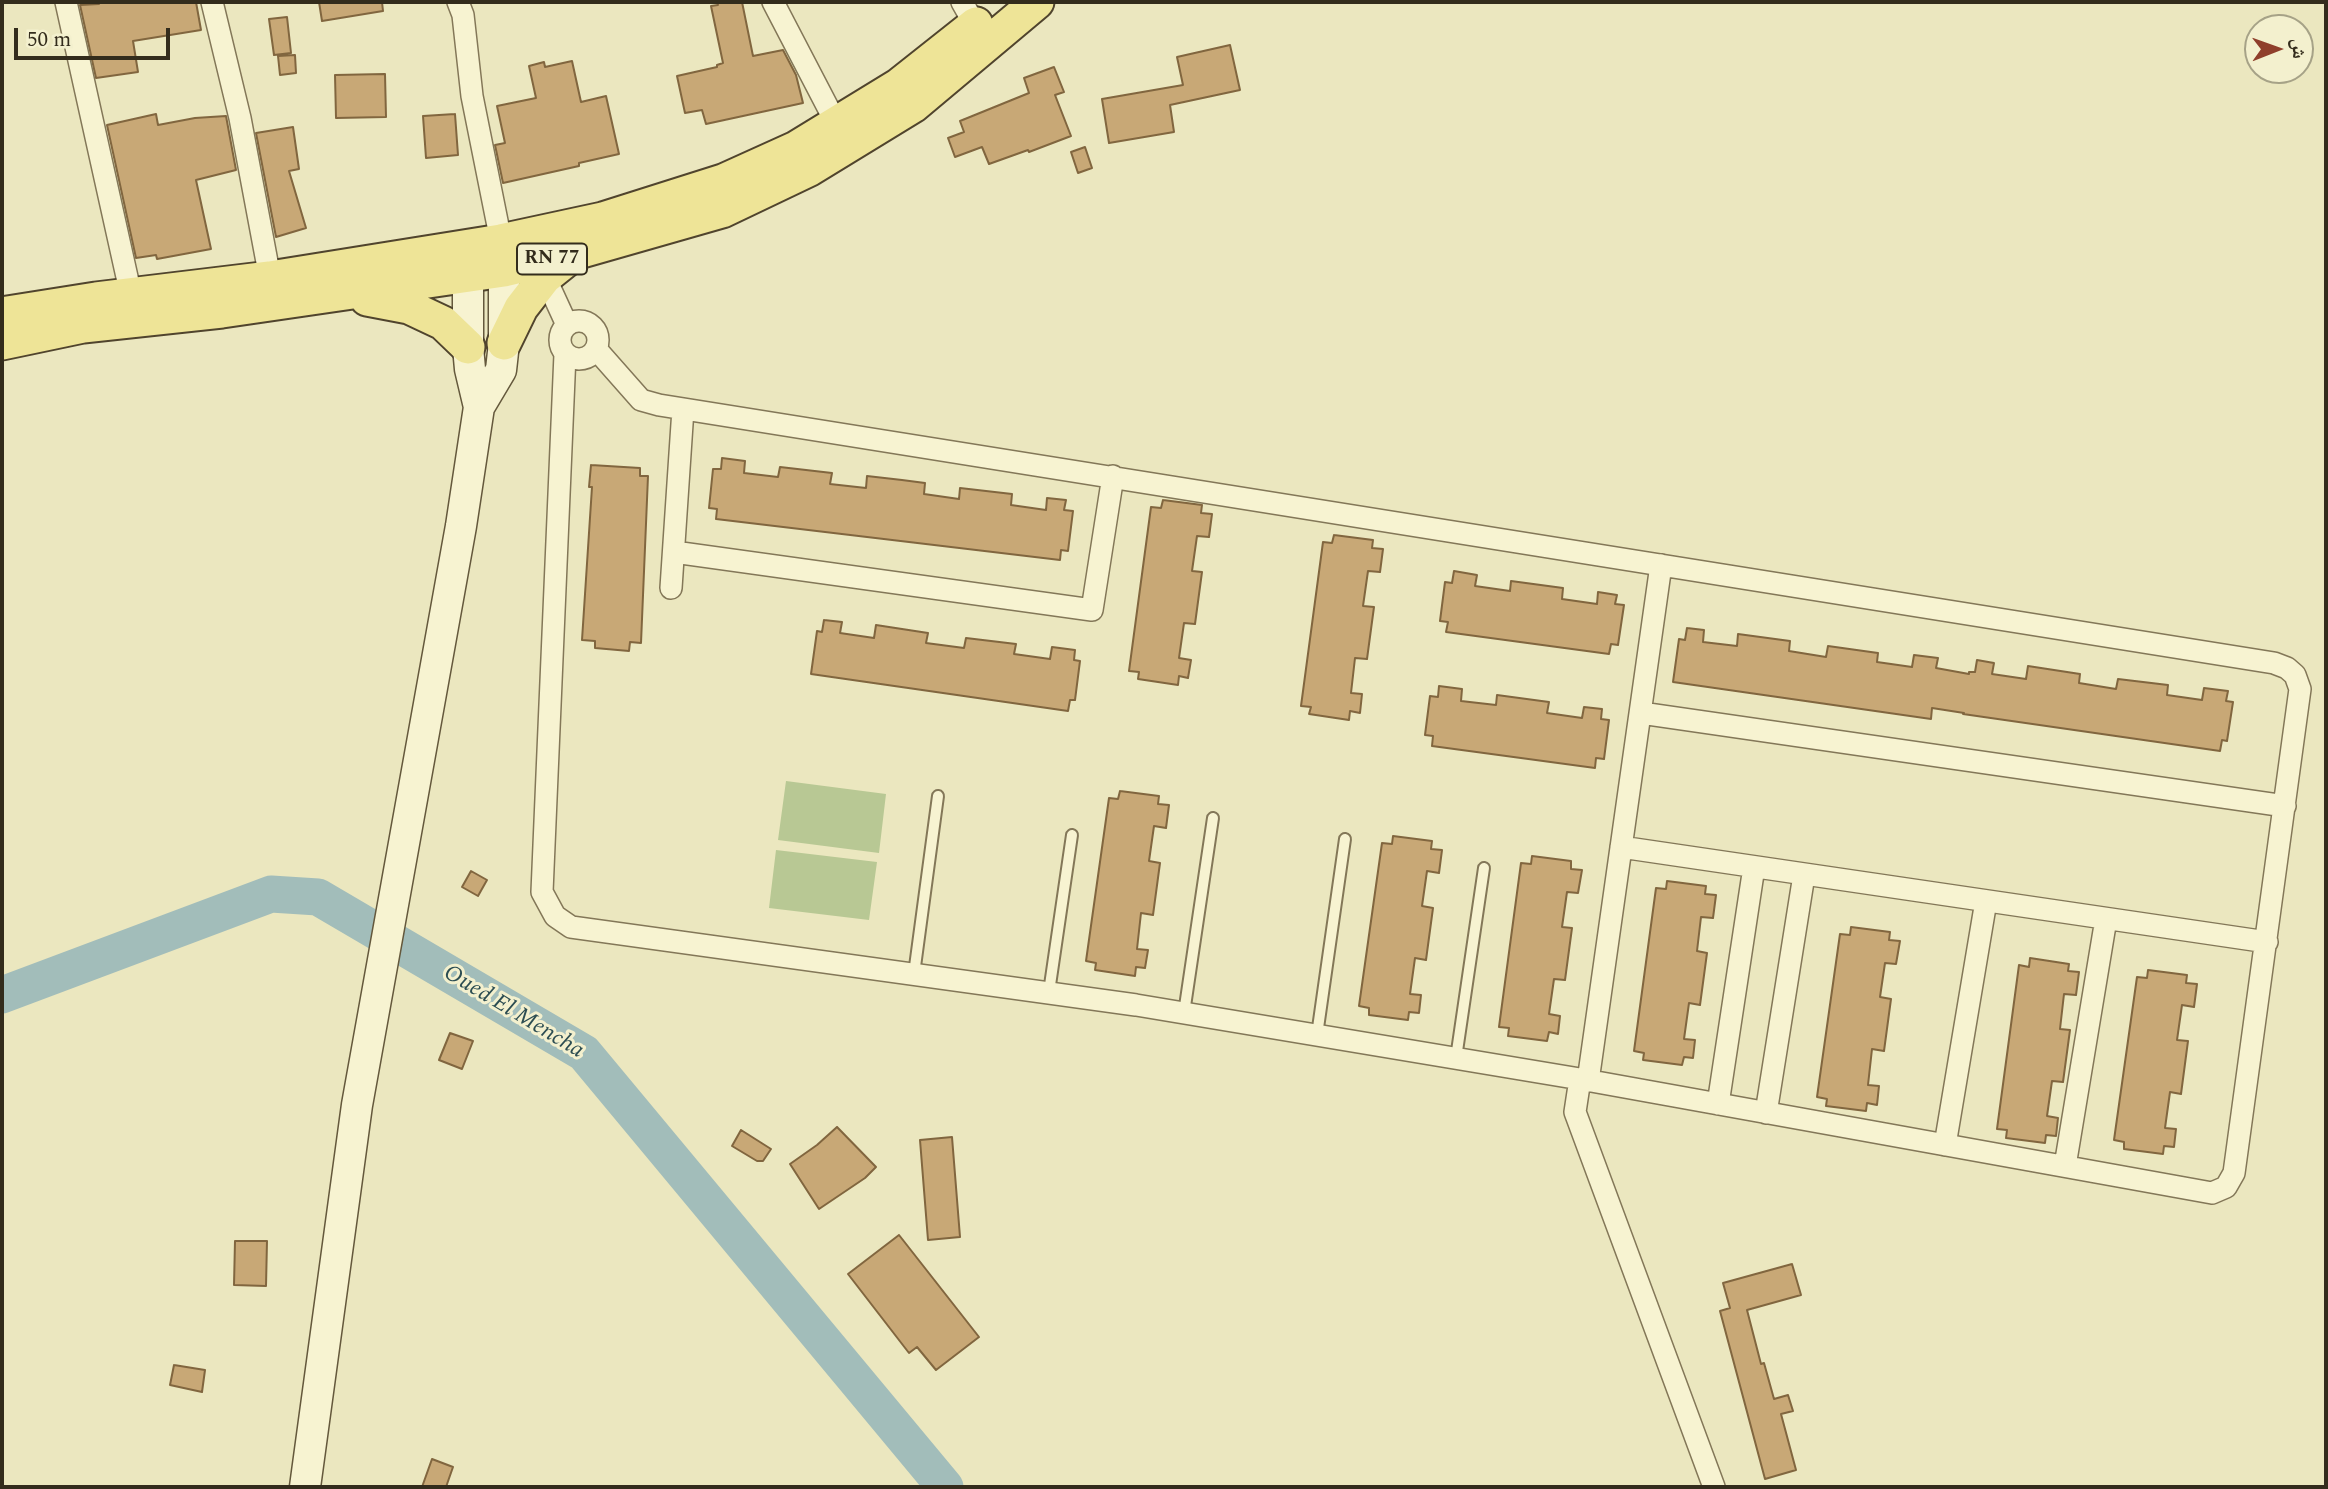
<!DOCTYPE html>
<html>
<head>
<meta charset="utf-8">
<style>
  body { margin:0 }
  #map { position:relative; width:2328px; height:1489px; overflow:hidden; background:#ebe7bf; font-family:Spectral,"Noto Naskh Arabic",serif }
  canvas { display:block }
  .frame { position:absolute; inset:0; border:4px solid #332c1c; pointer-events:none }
  .north { position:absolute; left:2244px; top:14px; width:70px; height:70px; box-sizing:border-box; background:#f3f0ce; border:2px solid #a6a287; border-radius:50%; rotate:89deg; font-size:19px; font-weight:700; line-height:28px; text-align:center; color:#332c1c }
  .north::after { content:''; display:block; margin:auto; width:24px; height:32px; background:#8f3f2b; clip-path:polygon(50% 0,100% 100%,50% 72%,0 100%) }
  .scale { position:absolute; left:14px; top:28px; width:156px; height:32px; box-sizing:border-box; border:4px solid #332c1c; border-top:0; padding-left:9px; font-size:21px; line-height:24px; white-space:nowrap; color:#332c1c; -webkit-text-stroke:5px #f3f0ce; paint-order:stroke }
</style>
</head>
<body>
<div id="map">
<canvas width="2328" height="1489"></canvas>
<div class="frame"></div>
<div class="north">ش</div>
<div class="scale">50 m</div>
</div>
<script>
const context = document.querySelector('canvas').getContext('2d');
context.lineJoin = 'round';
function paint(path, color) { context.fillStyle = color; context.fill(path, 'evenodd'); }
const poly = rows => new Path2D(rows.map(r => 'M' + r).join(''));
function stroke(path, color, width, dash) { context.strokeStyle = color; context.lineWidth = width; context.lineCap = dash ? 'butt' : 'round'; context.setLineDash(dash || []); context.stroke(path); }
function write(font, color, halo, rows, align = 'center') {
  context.font = font + ' Spectral,serif'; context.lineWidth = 6; context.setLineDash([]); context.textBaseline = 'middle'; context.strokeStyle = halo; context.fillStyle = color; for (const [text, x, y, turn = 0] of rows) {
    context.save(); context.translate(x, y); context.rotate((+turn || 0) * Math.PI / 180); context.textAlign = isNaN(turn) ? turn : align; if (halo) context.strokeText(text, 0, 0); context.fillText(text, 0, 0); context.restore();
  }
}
const green = poly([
  [786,781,886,794,879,853,778,840],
  [776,850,877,862,869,920,769,908]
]);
const river = poly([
  [2,995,271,894,318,897,584,1053,945,1487]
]);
const building = poly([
  [98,2,196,2,201,30,133,41,138,72,96,78,80,5,99,4,98,2],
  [319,2,382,2,383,11,322,21,319,2],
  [717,2,742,2,753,56,783,50,796,75,803,103,706,124,702,110,685,113,677,76,717,67,717,65,723,63,711,6,718,5,717,2],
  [287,17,291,53,274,55,269,19,287,17],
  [1230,45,1240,90,1170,105,1174,132,1109,143,1102,99,1183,85,1177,57,1230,45],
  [295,55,296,73,280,75,278,56,295,55],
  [572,61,581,102,606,96,619,154,579,163,579,166,503,183,495,145,505,143,497,106,536,98,529,66,544,62,545,67,572,61],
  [1054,67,1064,92,1055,95,1071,136,1029,152,1028,150,989,164,982,147,955,157,948,138,964,132,960,121,1029,93,1024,78,1054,67],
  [385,74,386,117,336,118,335,75,385,74],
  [156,114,158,125,195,118,226,116,236,170,196,180,211,249,157,259,156,255,136,258,107,125,156,114],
  [455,114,458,155,426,158,423,116,455,114],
  [293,127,299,169,289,171,306,228,276,237,256,133,293,127],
  [1085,147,1092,168,1078,173,1071,152,1085,147],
  [722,458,745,461,744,473,778,477,780,467,832,473,830,484,866,488,867,476,902,480,925,483,924,494,959,499,960,488,1012,494,1011,505,1046,510,1047,498,1066,500,1064,510,1073,511,1068,551,1061,550,1060,560,716,519,717,509,709,508,713,469,721,469,722,458],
  [591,465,640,468,640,476,648,476,641,643,630,642,629,651,595,648,595,641,582,640,592,487,589,487,591,465],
  [1163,500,1202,505,1201,513,1212,514,1209,537,1197,536,1192,571,1202,572,1195,624,1184,623,1179,658,1191,660,1188,678,1179,676,1178,685,1138,679,1139,672,1129,671,1151,507,1161,508,1163,500],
  [1334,535,1373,540,1372,548,1383,549,1380,572,1368,571,1363,606,1374,607,1367,659,1355,658,1351,693,1362,694,1360,713,1350,711,1349,720,1309,714,1311,707,1301,706,1323,542,1332,543,1334,535],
  [1454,571,1477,575,1475,586,1510,591,1511,581,1563,588,1562,599,1597,604,1598,592,1617,595,1615,604,1624,605,1618,645,1611,644,1609,654,1446,632,1448,622,1440,621,1445,582,1452,583,1454,571],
  [824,620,842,622,840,633,874,638,876,625,928,633,926,643,964,648,966,638,1016,644,1014,654,1050,659,1052,647,1075,650,1074,660,1080,661,1075,700,1070,700,1068,711,811,674,817,631,822,632,824,620],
  [1687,628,1704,630,1703,642,1737,646,1738,634,1790,641,1789,651,1826,657,1828,646,1878,653,1877,662,1912,667,1914,655,1938,658,1936,668,1969,674,1969,672,1975,672,1977,660,1994,663,1992,674,2026,679,2028,666,2080,674,2079,683,2116,689,2118,679,2168,685,2167,695,2202,700,2204,688,2228,691,2226,701,2233,702,2227,741,2222,740,2220,751,1963,714,1964,713,1932,708,1931,719,1673,682,1679,639,1685,640,1687,628],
  [1439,686,1462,689,1461,701,1496,705,1497,695,1549,702,1547,713,1582,718,1584,707,1602,709,1601,719,1609,720,1604,759,1596,758,1595,768,1432,746,1433,736,1425,735,1430,696,1438,697,1439,686],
  [1120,791,1159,796,1158,804,1169,805,1166,828,1154,826,1149,861,1160,863,1153,915,1141,913,1137,949,1148,950,1145,968,1136,967,1135,976,1095,970,1096,963,1086,961,1109,798,1118,799,1120,791],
  [1393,836,1432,841,1431,849,1442,850,1439,873,1427,871,1422,906,1433,908,1426,960,1415,958,1410,994,1421,995,1419,1013,1409,1012,1408,1020,1369,1015,1369,1008,1359,1006,1382,843,1392,844,1393,836],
  [1532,856,1571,861,1571,869,1582,870,1578,893,1567,892,1562,927,1572,928,1565,980,1554,979,1549,1014,1560,1016,1558,1034,1549,1032,1547,1041,1508,1036,1509,1028,1499,1027,1521,863,1531,864,1532,856],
  [471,871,487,880,478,896,462,887,471,871],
  [1667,881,1706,886,1705,894,1716,895,1713,918,1701,917,1697,951,1707,953,1700,1005,1689,1003,1684,1039,1695,1040,1693,1058,1684,1057,1682,1065,1643,1060,1644,1053,1634,1051,1656,888,1666,889,1667,881],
  [1851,927,1890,932,1889,940,1900,941,1896,964,1885,963,1880,997,1891,999,1884,1051,1872,1049,1868,1085,1879,1086,1877,1105,1867,1103,1866,1111,1826,1106,1827,1099,1817,1097,1840,934,1850,935,1851,927],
  [2030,958,2069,964,2068,971,2079,972,2076,995,2064,994,2060,1029,2070,1030,2063,1082,2052,1081,2047,1116,2058,1118,2056,1136,2046,1135,2045,1143,2006,1138,2007,1130,1997,1129,2019,965,2029,967,2030,958],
  [2148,970,2187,975,2186,983,2197,984,2194,1007,2182,1005,2177,1040,2188,1041,2181,1094,2170,1092,2165,1128,2176,1129,2174,1147,2164,1146,2163,1154,2124,1149,2124,1142,2114,1140,2137,977,2147,978,2148,970],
  [450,1033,473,1041,462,1069,439,1060,450,1033],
  [837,1127,876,1167,865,1178,819,1209,790,1164,817,1145,837,1127],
  [741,1130,771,1149,763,1161,757,1161,732,1146,741,1130],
  [952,1137,960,1237,928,1240,920,1140,952,1137],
  [899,1235,979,1337,936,1370,917,1347,909,1353,848,1274,899,1235],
  [235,1241,267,1241,266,1286,234,1285,235,1241],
  [1792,1264,1801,1295,1747,1310,1761,1364,1764,1363,1774,1399,1788,1395,1793,1411,1781,1414,1796,1470,1765,1479,1720,1311,1730,1308,1723,1283,1792,1264],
  [174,1365,205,1370,202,1392,170,1385,174,1365],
  [432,1459,453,1467,446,1487,422,1487,432,1459]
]);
const lane = poly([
  [914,974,938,796],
  [1049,992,1072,835],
  [1184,1013,1213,818],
  [1317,1035,1345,839],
  [1456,1058,1484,868]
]);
const street = poly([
  [66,2,131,295],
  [212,2,240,118,270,278],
  [458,2,463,15,472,96,501,241],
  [773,2,836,123],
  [962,2,975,25],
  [545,277,567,325],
  '560 340a19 19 0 1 1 38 0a19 19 0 1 1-38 0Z',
  [565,354,542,892,555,916,571,927,1136,1005,1580,1079,2212,1193,2226,1187,2234,1173,2300,689,2295,675,2287,668,2274,663,659,405,641,400,596,349],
  [674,552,1092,610,1113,476],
  [671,588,683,409],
  [1641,713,2285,806],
  [1621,847,2267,942],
  [1580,1079,1575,1112,1714,1487],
  [1588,1081,1661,565],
  [1718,1104,1754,867],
  [1766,1113,1804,875],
  [1945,1145,1986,901],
  [2065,1166,2106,919]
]);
const secondary = poly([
  [468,251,468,347,470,369,479,407],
  [305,1487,357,1105,461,526,479,407,501,370,504,343,504,270,501,248]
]);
const primary = poly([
  [367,299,409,307,443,323,468,347],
  [2,314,96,299,270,278,501,241,603,219,723,181,796,148,899,85,976,24],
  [2,343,83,326,222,311,504,270,575,253,722,211,810,169,913,106,1037,2],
  [504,343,521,308,545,277,570,257]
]);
const shields = [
  [552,259,70]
];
const shieldNames = [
  ["RN 77",552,259]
];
const waterNames = [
  ["Oued El Mencha",513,1013,31]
];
paint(green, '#b8c894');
stroke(river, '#a2bdba', 37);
paint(building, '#c8a876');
stroke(building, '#81663f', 2);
stroke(lane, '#837758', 14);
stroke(street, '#837758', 24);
stroke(secondary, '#64583c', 33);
stroke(primary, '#50442d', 37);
stroke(lane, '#f7f3d1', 10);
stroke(street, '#f7f3d1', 21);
stroke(secondary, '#f7f3d1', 30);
stroke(primary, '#eee497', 33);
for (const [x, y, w] of shields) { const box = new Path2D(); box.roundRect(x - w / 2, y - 15.5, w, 31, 5); context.fillStyle = '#f3f0ce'; context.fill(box); stroke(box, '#332c1c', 2); }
write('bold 19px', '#332c1c', null, shieldNames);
write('italic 23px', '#2c4d52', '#f3f0ce', waterNames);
</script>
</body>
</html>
